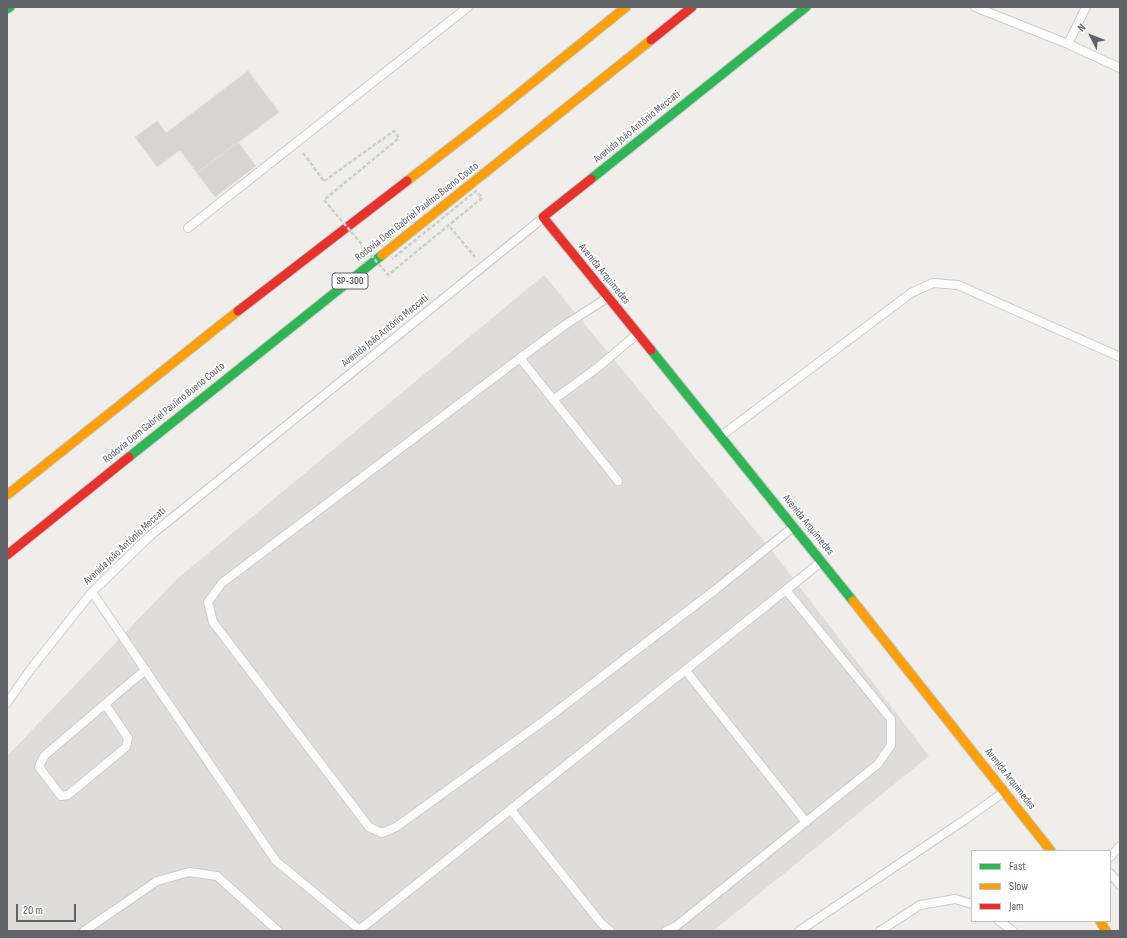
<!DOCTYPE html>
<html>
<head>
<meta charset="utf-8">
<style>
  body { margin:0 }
  #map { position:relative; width:1127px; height:938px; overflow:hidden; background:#efeeea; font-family:"Sofia Sans Condensed",sans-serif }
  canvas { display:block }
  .frame { position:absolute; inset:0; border:8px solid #5f6368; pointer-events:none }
  .legend { position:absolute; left:971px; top:850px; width:140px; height:72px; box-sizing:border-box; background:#fff; border:1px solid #bfc1c3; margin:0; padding:5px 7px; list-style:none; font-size:12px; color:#5f6368 }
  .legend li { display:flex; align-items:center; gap:8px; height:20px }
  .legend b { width:20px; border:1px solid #bfc1c3 }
  .north { position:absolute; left:1071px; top:16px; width:40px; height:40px; -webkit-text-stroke:3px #fff; paint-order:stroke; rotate:312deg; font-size:11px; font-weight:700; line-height:16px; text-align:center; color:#5f6368 }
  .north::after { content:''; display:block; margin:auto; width:14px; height:18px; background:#5f6368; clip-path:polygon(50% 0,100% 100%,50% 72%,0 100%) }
  .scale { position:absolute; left:16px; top:904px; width:60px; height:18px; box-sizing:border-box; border:2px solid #5f6368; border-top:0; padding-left:5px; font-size:12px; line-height:14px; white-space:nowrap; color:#5f6368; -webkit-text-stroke:3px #fff; paint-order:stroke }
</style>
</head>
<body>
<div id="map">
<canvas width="1127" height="938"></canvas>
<div class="frame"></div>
<ul class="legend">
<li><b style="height:5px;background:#30b455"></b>Fast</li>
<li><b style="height:5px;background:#ff9f0a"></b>Slow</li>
<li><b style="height:5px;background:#e5322d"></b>Jam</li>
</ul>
<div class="north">N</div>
<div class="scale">20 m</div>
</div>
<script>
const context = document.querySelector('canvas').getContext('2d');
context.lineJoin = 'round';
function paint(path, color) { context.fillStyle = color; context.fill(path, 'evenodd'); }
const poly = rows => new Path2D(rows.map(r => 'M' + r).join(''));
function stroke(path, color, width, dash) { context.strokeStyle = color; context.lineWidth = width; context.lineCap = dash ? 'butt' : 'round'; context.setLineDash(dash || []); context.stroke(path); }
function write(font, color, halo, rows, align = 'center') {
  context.font = font + ' "Sofia Sans Condensed",sans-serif'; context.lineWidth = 3.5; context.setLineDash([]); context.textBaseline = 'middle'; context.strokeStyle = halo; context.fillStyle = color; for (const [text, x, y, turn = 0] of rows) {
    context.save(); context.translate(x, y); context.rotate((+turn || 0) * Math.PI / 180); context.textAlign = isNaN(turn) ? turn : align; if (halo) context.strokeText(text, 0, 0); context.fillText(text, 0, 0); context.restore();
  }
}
const industrial = poly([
  [544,275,773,552,929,756,713,931,7,931,7,756,177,579]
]);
const building = poly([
  [248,71,279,112,197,173,180,150,157,167,135,137,157,121,166,133,248,71],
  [238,142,256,166,215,197,197,173,238,142]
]);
const path = poly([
  [303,153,324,181],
  [450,227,475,257]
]);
const lane = poly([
  [975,7,1068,44,1120,68],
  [1068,44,1086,7],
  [188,228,468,7],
  [607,298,565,325,520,358,222,583,208,602,213,622,369,827,382,833,396,827,545,720,715,590,792,528],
  [520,358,618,481],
  [553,400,597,368,636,335],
  [721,436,911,293,933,283,958,285,1120,357],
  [92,592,276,861,361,931],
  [686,671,806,822],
  [7,703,30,670,92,592,151,535,543,218],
  [105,704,128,738,126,747,68,795,61,796,39,767,44,756,132,681,146,670],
  [511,810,601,923,610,931],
  [1110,857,1120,846],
  [1110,873,1120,885],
  [999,921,1013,931],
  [84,931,157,881,189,872,217,876,278,931],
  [358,931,821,562],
  [666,931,675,927,878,764,891,745,891,719,786,590],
  [799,931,966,819,1004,792],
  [880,931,920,905,955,899,972,904]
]);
const fast = poly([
  [7,9,10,7],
  [591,179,806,7],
  [651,350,853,601],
  [129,457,382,255]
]);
const slow = poly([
  [407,181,496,112,626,7],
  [382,255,651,40],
  [7,495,238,311],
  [853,601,1051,851],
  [1100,921,1106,931]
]);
const jam = poly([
  [651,40,692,7],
  [591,179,543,217,651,350],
  [238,311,407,181],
  [7,555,129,457]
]);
const pathBridge = poly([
  [324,181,394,131,399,138,324,200,388,275,482,198,476,191,392,259]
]);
const shields = [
  [350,281,36]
];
const shieldNames = [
  ["SP-300",350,281]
];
const streetNames = [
  ["Avenida João Antônio Meccati",637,127,-39],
  ["Rodovia Dom Gabriel Paulino Bueno Couto",417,212,-38],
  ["Avenida Arquimedes",604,274,51],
  ["Avenida João Antônio Meccati",385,331,-39],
  ["Rodovia Dom Gabriel Paulino Bueno Couto",164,413,-39],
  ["Avenida Arquimedes",808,525,51],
  ["Avenida João Antônio Meccati",125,546,-43],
  ["Avenida Arquimedes",1010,779,52]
];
paint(industrial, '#dfddda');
paint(building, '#d6d5d3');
stroke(building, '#deddd9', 1);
stroke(lane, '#cbcccc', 10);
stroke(fast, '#cacacb', 11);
stroke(slow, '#cacacb', 11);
stroke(jam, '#cacacb', 11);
stroke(path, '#cacfcc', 2.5, [4, 2]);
stroke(lane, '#fdfcfc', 8);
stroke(fast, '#30b455', 9);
stroke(slow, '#ff9f0a', 9);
stroke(jam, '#e5322d', 9);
stroke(pathBridge, '#cacfcc', 2.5, [4, 2]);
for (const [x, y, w] of shields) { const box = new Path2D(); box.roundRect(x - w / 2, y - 8, w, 16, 3); context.fillStyle = '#fff'; context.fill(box); stroke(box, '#5f6368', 1); }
write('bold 10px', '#5f6368', null, shieldNames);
write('11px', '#5f6368', '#fff', streetNames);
</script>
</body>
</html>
